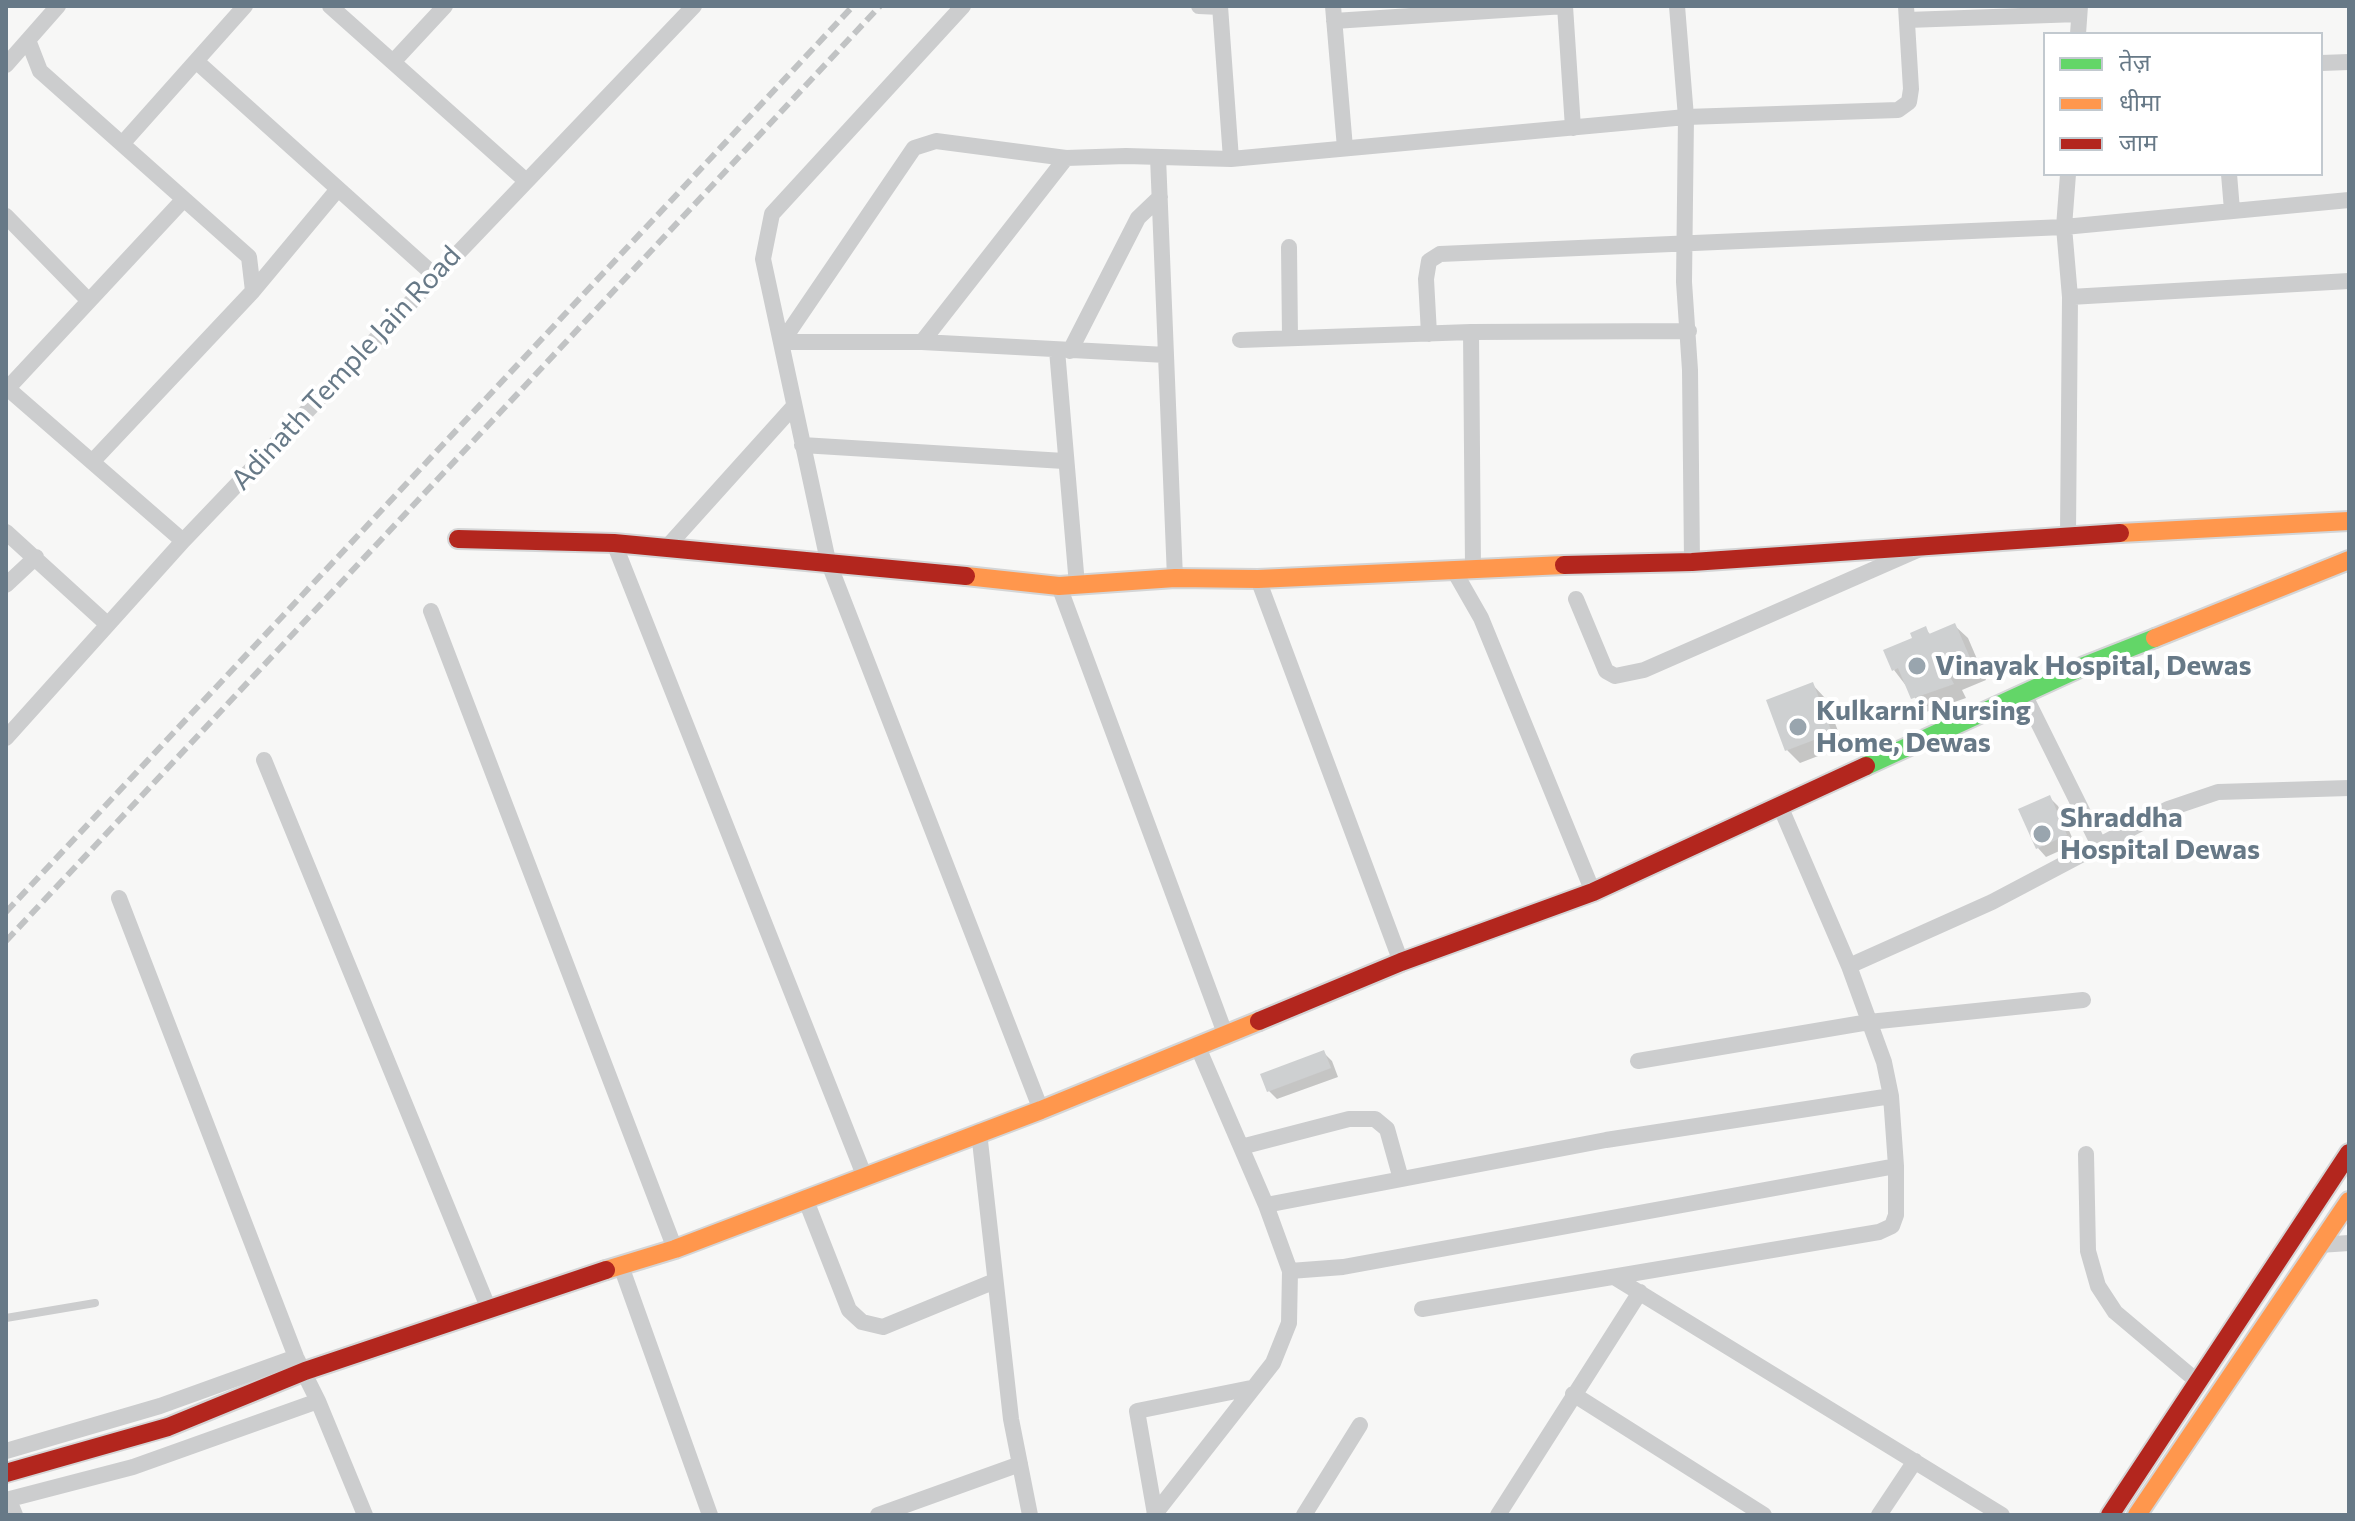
<!DOCTYPE html>
<html>
<head>
<meta charset="utf-8">
<style>
  body { margin:0 }
  #map { position:relative; width:2355px; height:1521px; overflow:hidden; background:#f7f7f6; font-family:Commissioner,"Noto Sans Devanagari",sans-serif }
  canvas { display:block }
  .frame { position:absolute; inset:0; border:8px solid #677987; pointer-events:none }
  .legend { position:absolute; left:2043px; top:32px; width:280px; height:144px; box-sizing:border-box; background:#fff; border:2px solid #c2c9cf; margin:0; padding:10px 14px; list-style:none; font-size:24px; color:#677987 }
  .legend li { display:flex; align-items:center; gap:16px; height:40px }
  .legend b { width:40px; border:2px solid #c2c9cf }
</style>
</head>
<body>
<div id="map">
<canvas width="2355" height="1521"></canvas>
<div class="frame"></div>
<ul class="legend">
<li><b style="height:10px;background:#63d668"></b>तेज़</li>
<li><b style="height:10px;background:#ff974d"></b>धीमा</li>
<li><b style="height:10px;background:#b3261e"></b>जाम</li>
</ul>
</div>
<script>
const context = document.querySelector('canvas').getContext('2d');
context.lineJoin = 'round';
function paint(path, color) { context.fillStyle = color; context.fill(path, 'evenodd'); }
const poly = rows => new Path2D(rows.map(r => 'M' + r).join(''));
function stroke(path, color, width, dash) { context.strokeStyle = color; context.lineWidth = width; context.lineCap = dash ? 'butt' : 'round'; context.setLineDash(dash || []); context.stroke(path); }
function write(font, color, halo, rows, align = 'center') {
  context.font = font + ' Commissioner,sans-serif'; context.lineWidth = 8; context.setLineDash([]); context.textBaseline = 'middle'; context.strokeStyle = halo; context.fillStyle = color; for (const [text, x, y, turn = 0] of rows) {
    context.save(); context.translate(x, y); context.rotate((+turn || 0) * Math.PI / 180); context.textAlign = isNaN(turn) ? turn : align; if (halo) context.strokeText(text, 0, 0); context.fillText(text, 0, 0); context.restore();
  }
}
const shadow = poly([
  [1954,625,1968,638,1986,680,1962,690,1966,698,1926,712,1894,670,1925,629,1931,635],
  [1812,684,1825,698,1844,746,1800,763,1787,750],
  [2049,797,2058,806,2075,844,2046,857,2038,848],
  [1323,1052,1332,1061,1338,1077,1277,1099,1269,1091]
]);
const building = poly([
  [1955,623,1974,667,1950,677,1954,684,1911,699,1898,668,1892,671,1883,650,1912,638,1910,633,1926,626,1929,634],
  [1813,682,1832,733,1785,751,1766,700],
  [2050,795,2067,835,2036,849,2018,809],
  [1324,1050,1331,1068,1267,1092,1260,1074]
]);
const lane = poly([
  [6,1318,95,1303]
]);
const street = poly([
  [330,6,525,180],
  [963,6,772,214,763,259,828,561,1041,1110],
  [1199,6,1220,7],
  [1220,6,1231,159],
  [1333,6,1345,148],
  [1565,6,1573,128],
  [1677,6,1686,117,1684,282,1690,370,1692,562],
  [1907,20,2079,14],
  [1334,21,1565,6],
  [2078,34,2080,6],
  [28,40,40,71,249,257,253,291,92,462],
  [196,61,434,275],
  [393,62,445,6],
  [2321,63,2349,62],
  [6,65,58,6],
  [122,144,245,6],
  [1158,157,1175,578],
  [2068,174,2064,227,2070,297,2068,534],
  [2229,174,2232,210],
  [6,216,88,300],
  [1289,247,1290,338],
  [253,291,338,189],
  [2070,297,2349,281],
  [1471,332,1473,567],
  [1429,334,1426,279,1429,261,1440,254,2064,227,2349,200],
  [1240,340,1471,332,1689,331],
  [782,342,914,148,936,141,1066,158,1126,156,1231,159,1686,117,1898,110,1909,102,1911,89,1906,6],
  [782,342,922,342,1166,355],
  [922,342,1066,158],
  [1057,350,1077,585],
  [1070,351,1138,218,1160,197],
  [6,387,183,541],
  [8,388,184,199],
  [802,445,1064,461],
  [6,532,107,624],
  [614,543,864,1175],
  [667,547,794,406],
  [1453,569,1481,618,1593,892],
  [1258,579,1401,962],
  [6,585,36,557],
  [1059,586,1226,1036],
  [1576,599,1606,671,1615,676,1644,670,1920,549],
  [431,611,675,1249],
  [2024,694,2099,845],
  [6,738,183,541,694,6],
  [264,760,488,1307],
  [119,898,296,1357,318,1401,365,1515],
  [1849,966,1992,902,2168,809,2218,792,2349,788],
  [1638,1061,1869,1022,2083,1000],
  [979,1132,1011,1419,1030,1515],
  [1241,1147,1349,1119,1375,1119,1387,1129,1401,1179],
  [2086,1154,2088,1251,2098,1286,2115,1312,2198,1382],
  [805,1198,849,1310,862,1322,883,1327,995,1281],
  [1266,1205,1606,1140,1891,1096,1884,1062,1849,966,1780,806],
  [2319,1245,2349,1243],
  [621,1266,710,1515],
  [1290,1271,1343,1267,1896,1166,1891,1096],
  [1614,1277,2002,1515],
  [1422,1309,1879,1232,1892,1226,1896,1215,1896,1166],
  [1573,1394,1764,1515],
  [6,1451,160,1406,296,1357],
  [6,1500,133,1467,318,1401],
  [9,1500,15,1515],
  [1155,1514,1137,1411,1251,1388],
  [878,1515,1020,1464],
  [1154,1515,1273,1363,1289,1323,1290,1271,1266,1205,1197,1045],
  [1304,1515,1360,1425],
  [1498,1515,1640,1292],
  [1879,1515,1915,1461]
]);
const fast = poly([
  [1866,766,2084,666,2155,638]
]);
const slow = poly([
  [2120,533,2349,521],
  [966,576,1059,586,1175,578,1258,579,1564,565],
  [2155,638,2349,560],
  [606,1270,675,1249,1041,1110,1259,1021],
  [2137,1515,2349,1201]
]);
const jam = poly([
  [458,539,614,543,966,576],
  [1564,565,1692,562,2120,533],
  [1259,1021,1401,962,1593,892,1866,766],
  [6,1473,168,1427,305,1371,606,1270],
  [2110,1515,2349,1153]
]);
const rail = poly([
  [6,912,853,6],
  [6,941,880,6]
]);
const markers = [
  [1917,666,10,"#99a5ae"],
  [1798,727,10,"#99a5ae"],
  [2042,834,10,"#99a5ae"]
];
const streetNames = [
  ["Adinath Temple Jain Road",346,368,-47]
];
const poiNames = [
  ["Vinayak Hospital, Dewas",1935,666],
  ["Kulkarni Nursing",1816,711],
  ["Home, Dewas",1816,743],
  ["Shraddha",2060,818],
  ["Hospital Dewas",2060,850]
];
paint(shadow, '#0003');
paint(building, '#ced0d1');
stroke(fast, '#d4d5d6', 22);
stroke(slow, '#d4d5d6', 22);
stroke(jam, '#d4d5d6', 22);
stroke(lane, '#cccdce', 8);
stroke(street, '#cccdce', 16);
stroke(fast, '#63d668', 18);
stroke(slow, '#ff974d', 18);
stroke(jam, '#b3261e', 18);
stroke(rail, '#c1c3c4', 6, [12, 6]);
for (const [x, y, r, color] of markers) { const dot = new Path2D(); dot.arc(x, y, r, 0, 2 * Math.PI); context.fillStyle = color; context.fill(dot); stroke(dot, '#fff', 3); }
write('28px', '#677987', '#fff', streetNames);
write('bold 28px', '#677987', '#fff', poiNames, 'left');
</script>
</body>
</html>
